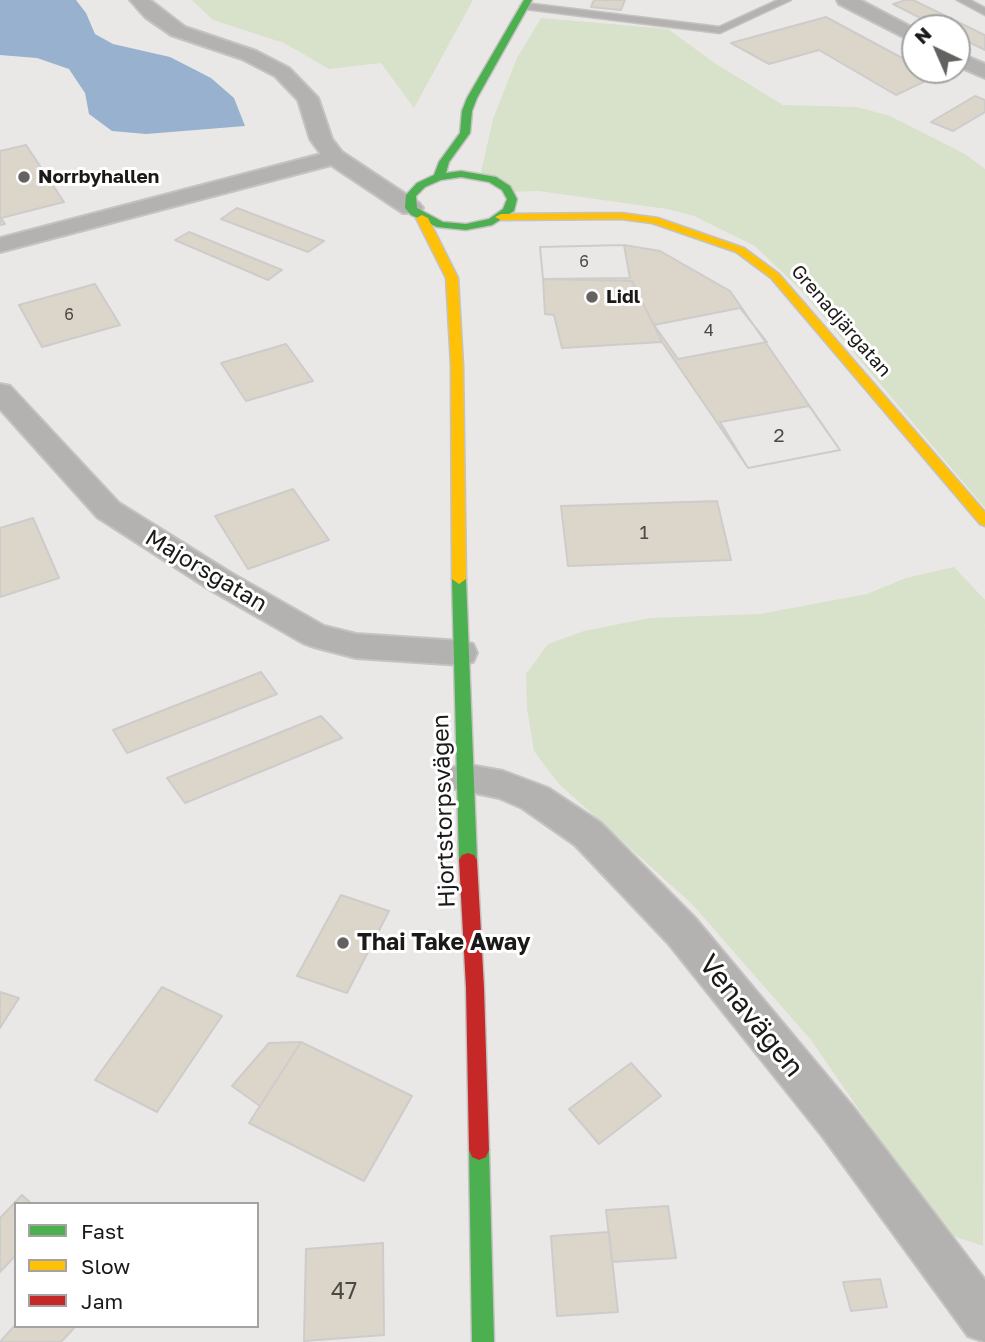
<!DOCTYPE html>
<html>
<head>
<meta charset="utf-8">
<style>
  body { margin:0 }
  #map { position:relative; width:985px; height:1342px; overflow:hidden; background:#eae8e6; font-family:"Golos Text",sans-serif }
  canvas { display:block }
  .legend { position:absolute; left:14px; top:1202px; width:245px; height:126px; box-sizing:border-box; background:#fff; border:2px solid #a4a3a3; margin:0; padding:9px 12px; list-style:none; font-size:21px; color:#1b1a18 }
  .legend li { display:flex; align-items:center; gap:14px; height:35px }
  .legend b { width:35px; border:2px solid #a4a3a3 }
  .north { position:absolute; left:901px; top:14px; width:70px; height:70px; box-sizing:border-box; background:#fff; border:2px solid #a4a3a3; border-radius:50%; rotate:316deg; font-size:19px; font-weight:700; line-height:28px; text-align:center; color:#1b1a18 }
  .north::after { content:''; display:block; margin:auto; width:24px; height:32px; background:#636260; clip-path:polygon(50% 0,100% 100%,50% 72%,0 100%) }
</style>
</head>
<body>
<div id="map">
<canvas width="985" height="1342"></canvas>
<ul class="legend">
<li><b style="height:9px;background:#4caf50"></b>Fast</li>
<li><b style="height:9px;background:#ffc107"></b>Slow</li>
<li><b style="height:9px;background:#c62828"></b>Jam</li>
</ul>
<div class="north">N</div>
</div>
<script>
const context = document.querySelector('canvas').getContext('2d');
context.lineJoin = 'round';
function paint(path, color) { context.fillStyle = color; context.fill(path, 'evenodd'); }
const poly = rows => new Path2D(rows.map(r => 'M' + r).join(''));
function stroke(path, color, width, dash) { context.strokeStyle = color; context.lineWidth = width; context.lineCap = dash ? 'butt' : 'round'; context.setLineDash(dash || []); context.stroke(path); }
function write(font, color, halo, rows, align = 'center') {
  context.font = font + ' "Golos Text",sans-serif'; context.lineWidth = 6; context.setLineDash([]); context.textBaseline = 'middle'; context.strokeStyle = halo; context.fillStyle = color; for (const [text, x, y, turn = 0] of rows) {
    context.save(); context.translate(x, y); context.rotate((+turn || 0) * Math.PI / 180); context.textAlign = isNaN(turn) ? turn : align; if (halo) context.strokeText(text, 0, 0); context.fillText(text, 0, 0); context.restore();
  }
}
const green = poly([
  [192,0,473,0,414,108,381,63,329,69,284,43,213,20],
  [541,18,668,29,716,64,783,105,857,107,890,116,965,154,985,169,985,508,800,289,755,246,694,216,667,209,539,191,505,192,481,172,493,119,517,58],
  [954,567,985,600,983,1246,944,1233,811,1040,692,904,558,783,534,751,527,709,526,674,548,644,584,631,650,618,760,614,867,594,906,578]
]);
const water = poly([
  [0,0,76,0,86,13,95,34,113,44,170,57,211,78,234,98,245,126,146,134,112,131,89,114,85,93,69,69,37,58,0,55]
]);
const building = poly([
  [594,0,625,0,621,10,591,7,594,0],
  [906,0,913,0,985,35,985,50,957,36,957,28,940,28,893,4,906,0],
  [826,17,915,65,915,70,924,70,936,76,896,95,819,50,769,64,731,43,826,17],
  [975,96,985,100,985,112,953,131,931,122,975,96],
  [26,145,64,202,1,218,5,224,0,225,0,151,26,145],
  [237,208,324,241,308,252,221,219,237,208],
  [189,232,282,270,268,280,175,240,189,232],
  [624,245,630,278,543,279,540,247,624,245],
  [624,245,660,251,730,291,840,450,748,468,662,342,632,281,543,279,540,247,624,245],
  [543,279,632,281,662,342,562,348,554,315,545,314,543,279],
  [95,284,120,325,42,347,19,305,95,284],
  [740,308,767,342,678,359,654,325,740,308],
  [286,344,313,381,246,401,221,363,286,344],
  [809,406,840,450,748,468,720,422,809,406],
  [293,489,329,540,248,569,215,516,293,489],
  [717,501,731,560,568,566,561,506,717,501],
  [33,518,59,578,0,597,0,528,33,518],
  [261,672,277,694,127,753,113,730,261,672],
  [321,716,342,738,185,803,167,778,321,716],
  [341,895,389,911,347,993,297,976,341,895],
  [162,987,222,1016,157,1112,95,1080,162,987],
  [0,992,19,998,0,1028,0,992],
  [301,1042,260,1106,232,1086,269,1043,301,1042],
  [301,1042,412,1096,364,1181,249,1123,301,1042],
  [631,1063,661,1096,599,1144,569,1109,631,1063],
  [22,1195,32,1204,16,1204,16,1255,0,1272,0,1218,22,1195],
  [668,1206,676,1258,612,1262,606,1210,668,1206],
  [609,1232,618,1312,557,1316,551,1236,609,1232],
  [383,1243,384,1335,304,1341,306,1249,383,1243],
  [880,1279,887,1307,851,1311,843,1282,880,1279],
  [16,1324,16,1326,76,1326,61,1342,0,1342,16,1324]
]);
const lane = poly([
  [778,0,791,0,720,33,525,9,520,6,525,3,719,27,778,0],
  [957,0,970,0,985,8,985,15,957,0]
]);
const street = poly([
  [130,0,150,0,185,27,256,51,289,68,318,98,332,139,342,152,419,203,423,208,419,213,403,213,331,165,0,252,0,238,321,154,310,139,298,100,275,76,242,59,171,35,145,17,130,0],
  [837,0,860,0,915,29,915,43,839,4,837,0],
  [957,52,985,64,985,78,957,66,957,52],
  [0,384,10,386,119,503,231,573,324,626,356,634,461,641,473,644,477,653,473,662,461,665,356,658,314,647,303,643,209,589,97,517,0,409,0,384],
  [464,764,503,771,548,788,601,823,696,919,853,1107,985,1280,985,1342,968,1336,823,1137,668,943,575,845,522,808,499,798,451,788,446,778,451,768,464,764]
]);
const fast = poly([
  [524,0,532,0,477,98,472,111,470,133,449,162,446,173,461,171,496,177,510,186,517,199,514,211,492,225,466,230,437,227,411,215,405,208,406,195,417,183,434,175,439,162,460,133,462,111,467,98,524,0],
  [461,177,489,182,502,190,507,199,503,209,489,219,466,224,443,222,417,208,416,196,425,187,441,180,461,177],
  [459,574,466,579,477,860,474,865,468,867,462,865,459,860,452,579,459,574],
  [479,1140,486,1143,489,1150,494,1342,472,1342,469,1150,472,1143,479,1140]
]);
const slow = poly([
  [621,213,658,218,744,248,779,274,985,512,985,526,980,524,771,278,736,252,652,223,621,219,501,220,495,217,501,214,621,213],
  [422,215,428,218,458,278,463,365,466,579,459,584,452,579,451,365,446,278,416,218,422,215]
]);
const jam = poly([
  [468,853,474,855,477,860,484,988,489,1150,486,1157,479,1160,472,1157,469,1150,466,988,459,860,462,855,468,853]
]);
const markers = [
  [24,177,7,"#636260"],
  [592,297,7,"#636260"],
  [343,943,7,"#636260"]
];
const farNumbernames = [
  ["6",584,262],
  ["6",69,315],
  ["4",709,331]
];
const farPoinames = [
  ["Norrbyhallen",38,177],
  ["Lidl",606,297]
];
const farStreetnames = [
  ["Grenadjärgatan",841,321,49]
];
const numberNames = [
  ["2",779,436],
  ["1",644,533]
];
const streetNames = [
  ["Majorsgatan",206,571,31],
  ["Hjortstorpsvägen",444,811,-92]
];
const poiNames = [
  ["Thai Take Away",357,943]
];
const nearNumbernames = [
  ["47",344,1292]
];
const nearStreetnames = [
  ["Venavägen",751,1016,51]
];
paint(green, '#d8e1c9');
paint(water, '#97b1ce');
paint(building, '#dcd5ca');
stroke(building, '#cecccb', 2);
stroke(lane, '#c4c3c2', 3);
stroke(street, '#c4c3c2', 4);
stroke(fast, '#c4c3c2', 3);
stroke(slow, '#c4c3c2', 3);
stroke(jam, '#c4c3c2', 3);
paint(lane, '#b3b2b0');
paint(street, '#b3b2b0');
paint(fast, '#4caf50');
paint(slow, '#ffc107');
paint(jam, '#c62828');
for (const [x, y, r, color] of markers) { const dot = new Path2D(); dot.arc(x, y, r, 0, 2 * Math.PI); context.fillStyle = color; context.fill(dot); stroke(dot, '#fff', 2.5); }
write('16px', '#4b4944', null, farNumbernames);
write('bold 19px', '#1b1a18', '#fff', farPoinames, 'left');
write('19px', '#1b1a18', '#fff', farStreetnames);
write('19px', '#4b4944', null, numberNames);
write('23px', '#1b1a18', '#fff', streetNames);
write('bold 23px', '#1b1a18', '#fff', poiNames, 'left');
write('23px', '#4b4944', null, nearNumbernames);
write('28px', '#1b1a18', '#fff', nearStreetnames);
</script>
</body>
</html>
